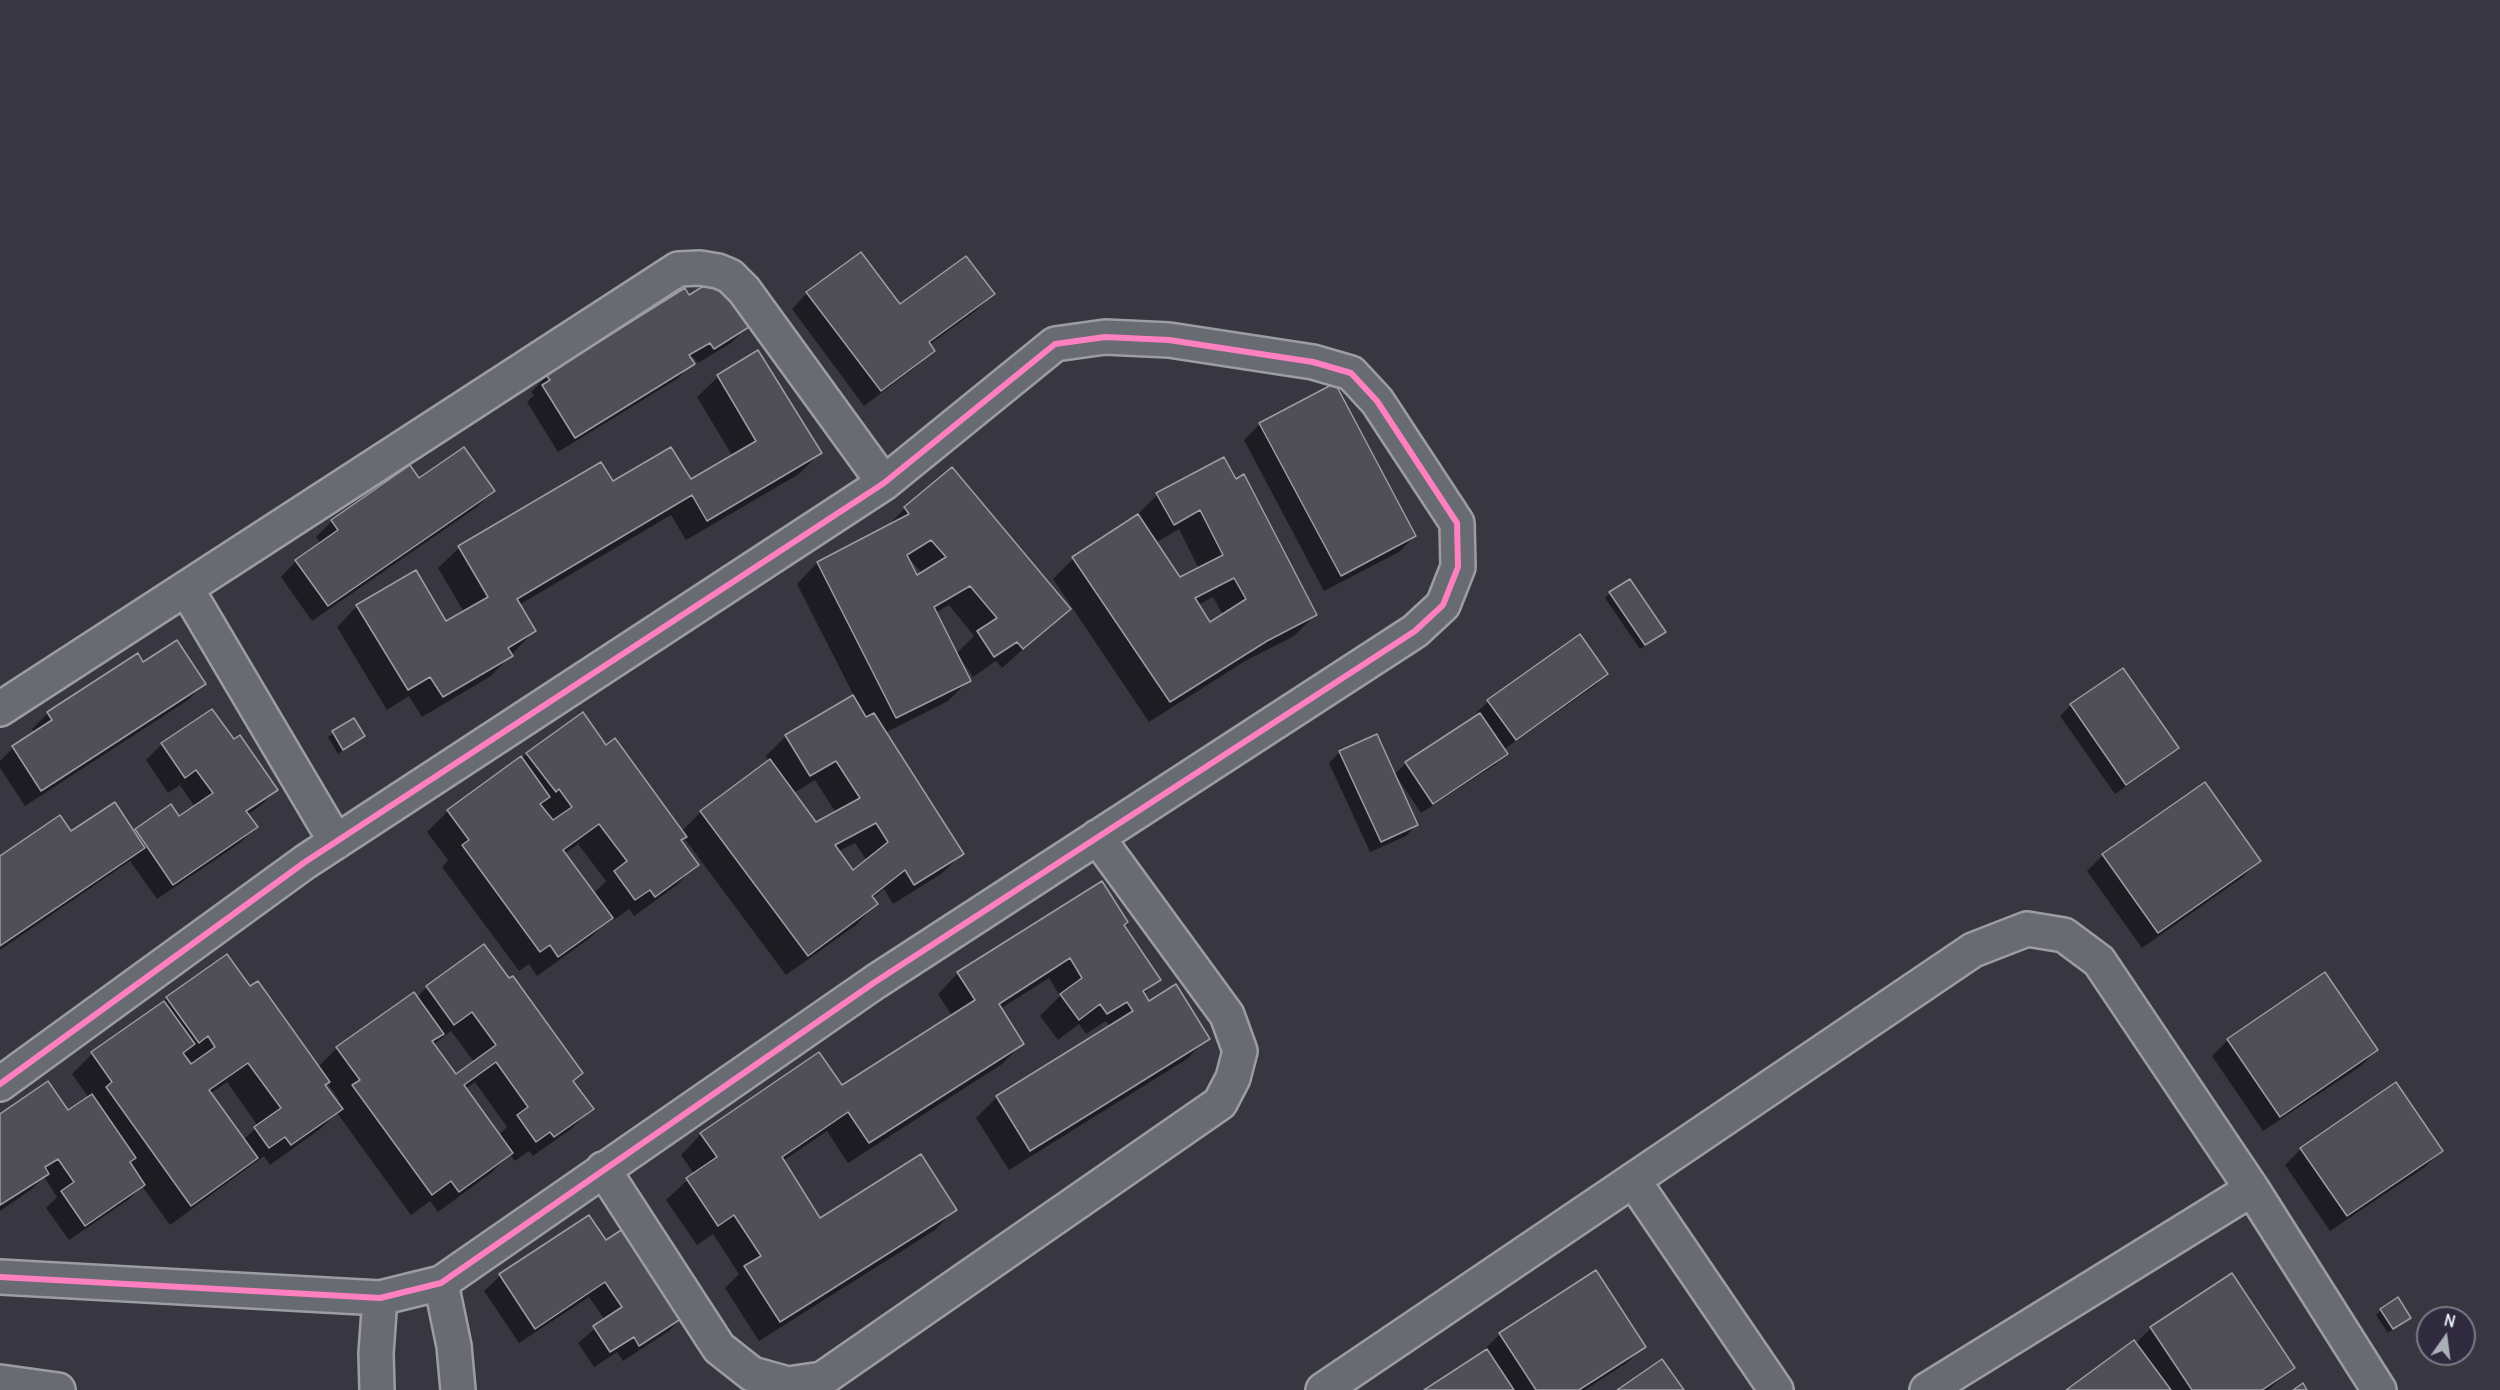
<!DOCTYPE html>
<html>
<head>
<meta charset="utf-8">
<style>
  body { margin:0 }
  #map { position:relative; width:2500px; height:1390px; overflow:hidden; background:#383640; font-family:Delius,sans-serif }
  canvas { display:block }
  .north { position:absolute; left:2416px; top:1306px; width:60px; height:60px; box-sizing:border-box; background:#2f2a3d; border:2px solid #797a88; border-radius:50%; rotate:14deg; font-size:16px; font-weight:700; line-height:24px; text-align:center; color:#e8f1f8 }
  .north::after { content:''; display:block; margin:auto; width:21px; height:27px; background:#aab0b8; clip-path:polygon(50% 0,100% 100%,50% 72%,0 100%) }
</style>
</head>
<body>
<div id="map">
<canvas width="2500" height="1390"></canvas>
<div class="north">N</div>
</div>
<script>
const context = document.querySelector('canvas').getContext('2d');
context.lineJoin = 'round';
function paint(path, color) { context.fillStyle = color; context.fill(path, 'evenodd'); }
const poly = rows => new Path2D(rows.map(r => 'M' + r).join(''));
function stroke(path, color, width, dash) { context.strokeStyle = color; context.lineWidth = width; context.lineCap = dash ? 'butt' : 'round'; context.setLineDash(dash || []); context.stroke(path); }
const shadow = poly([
  [807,293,900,307,993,294,977,310,929,345,933,351,917,366,864,406,792,309],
  [747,327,731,343,698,363,693,357,690,359,693,363,677,379,558,452,527,402,534,395,531,392,547,376],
  [758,352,820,453,799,474,686,540,671,515,519,605,534,631,491,676,422,717,409,696,387,710,337,627,357,606,446,623,464,612,438,568,459,548,601,464,613,483,691,481,733,457,697,397,718,377],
  [1260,424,1415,536,1399,552,1324,591,1244,440],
  [1223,459,1315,615,1294,636,1245,661,1149,722,1053,579,1073,559,1137,515,1157,495],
  [1179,529,1199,569,1180,579,1155,543],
  [1213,597,1223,615,1210,624,1198,605],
  [419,480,493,491,477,507,312,621,281,577,296,561,321,544,316,537,332,521],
  [905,508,1068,609,1002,668,996,661,973,677,959,656,957,657,969,680,948,701,885,733,962,854,941,874,893,904,884,889,872,899,876,904,856,925,786,975,684,838,680,841,697,864,677,885,634,916,629,909,614,920,612,917,590,938,537,976,529,964,519,971,442,867,448,860,427,832,448,811,527,754,606,747,681,832,701,812,769,762,766,756,786,736,854,696,797,584,817,563,885,529],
  [907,556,922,573,916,577],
  [949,605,974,636,956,654,935,613],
  [815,780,836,813,816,824,794,793],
  [855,843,867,861,853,873,837,852],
  [578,844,606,881,593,894,564,854],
  [1610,593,1659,637,1640,649,1605,598],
  [1579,636,1606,674,1596,685,1503,750,1506,754,1495,765,1421,813,1395,774,1406,763,1479,715,1477,712,1488,702],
  [143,664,204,684,188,700,25,806,0,768,0,761,13,748,35,733,32,729,48,713],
  [2122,670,2177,748,2166,758,2115,794,2060,716,2071,705],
  [354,720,363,736,338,754,328,737],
  [233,741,276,790,260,806,247,815,256,827,240,843,157,899,130,861,0,950,0,858,71,833,133,832,179,818,195,807,180,785,168,793,146,760,162,744],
  [1340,752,1416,825,1406,836,1370,852,1329,763],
  [2204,785,2259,861,2243,877,2142,948,2087,871,2103,855],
  [1122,925,1159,979,1143,995,1149,1003,1208,1038,1187,1059,1009,1170,976,1118,997,1097,1110,1027,1106,1021,1086,1034,1079,1024,1058,1040,1040,1016,1060,996,1049,978,1000,1009,1022,1044,1002,1064,848,1163,827,1131,783,1161,820,1220,955,1209,935,1230,759,1341,725,1288,739,1274,713,1234,697,1245,666,1200,694,1174,681,1155,701,1134,842,1087,952,1016,938,994,958,973],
  [484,946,581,1073,572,1082,592,1109,571,1129,533,1156,529,1151,515,1161,510,1154,491,1173,438,1212,430,1201,411,1215,337,1113,320,1129,270,1165,264,1156,170,1225,142,1186,128,1200,69,1240,46,1208,57,1197,44,1177,32,1189,0,1211,0,1116,68,1112,89,1098,72,1074,92,1054,156,1009,167,998,250,988,318,1067,337,1048,416,998,427,987],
  [451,1031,474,1062,455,1076,433,1045],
  [187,1056,194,1065,191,1067,185,1058],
  [227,1082,258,1126,243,1140,210,1094],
  [475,1082,507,1127,499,1135,465,1089],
  [327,1083,339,1100,336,1103,324,1086],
  [2324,974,2377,1050,2361,1066,2263,1131,2212,1056,2228,1040],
  [2301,1149,2441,1151,2425,1167,2330,1231,2285,1165],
  [605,1242,685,1315,669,1331,623,1361,617,1352,594,1367,578,1343,605,1320,589,1297,519,1343,484,1291,500,1276],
  [1595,1272,1644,1346,1628,1362,1585,1390,1427,1390,1485,1352,1484,1350,1500,1334],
  [2381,1310,2409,1317,2388,1333,2376,1315],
  [2151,1328,2293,1368,2268,1390,2068,1390,2135,1344]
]);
const building = poly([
  [861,252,900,304,966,256,995,294,929,342,935,351,881,391,806,292,861,252],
  [718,277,749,327,714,349,710,343,689,355,695,364,575,438,542,385,550,380,546,375,685,288,689,295,718,277],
  [758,350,822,453,707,521,692,495,517,599,536,631,508,648,513,656,443,697,430,677,408,690,356,605,416,570,446,621,488,597,458,546,601,462,613,481,671,447,691,479,756,441,717,375,758,350],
  [1335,383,1416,536,1341,576,1259,423,1335,383],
  [464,447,495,491,328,606,295,560,338,530,331,520,410,465,419,478,464,447],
  [1224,457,1236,479,1244,474,1317,615,1267,641,1170,702,1072,557,1138,514,1180,577,1223,555,1200,510,1174,525,1156,493,1224,457],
  [1234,578,1246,599,1210,622,1195,598,1234,578],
  [952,467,1071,609,1023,649,1017,642,994,657,977,631,997,618,970,586,934,607,971,681,896,718,817,562,909,514,904,507,952,467],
  [931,540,946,557,917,575,907,555,931,540],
  [1630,579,1666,632,1645,645,1609,592,1630,579],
  [1580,634,1608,674,1516,740,1487,700,1580,634],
  [177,640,206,684,41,791,12,746,52,720,47,712,138,653,143,662,177,640],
  [2123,668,2179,748,2126,785,2070,704,2123,668],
  [853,695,866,717,874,713,964,854,914,885,905,870,872,896,878,904,808,956,700,811,770,759,816,822,860,798,836,761,810,776,785,735,853,695],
  [876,823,888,842,853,870,835,845,876,823],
  [212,709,234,739,240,735,278,790,246,811,258,827,173,885,135,829,171,804,179,816,213,793,196,770,185,778,161,743,212,709],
  [583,712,606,745,615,738,687,837,681,840,699,865,655,897,650,890,635,900,614,871,627,861,599,824,563,850,613,918,558,957,550,945,540,952,462,845,469,840,447,810,521,756,550,797,540,804,553,820,572,807,559,789,556,792,526,753,583,712],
  [1480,713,1508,754,1433,804,1405,762,1480,713],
  [354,718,365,736,343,750,332,731,354,718],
  [1377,734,1418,825,1381,842,1339,751,1377,734],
  [2205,782,2261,861,2158,933,2102,854,2205,782],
  [115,802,145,848,0,946,0,856,60,815,71,831,115,802],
  [1102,881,1128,922,1124,925,1161,980,1143,991,1149,1001,1176,984,1210,1039,1030,1151,996,1096,1133,1011,1127,1002,1107,1014,1100,1004,1079,1020,1060,994,1082,978,1070,958,999,1004,1024,1044,869,1143,848,1112,782,1157,820,1218,921,1154,957,1210,780,1322,744,1266,761,1256,734,1215,718,1226,686,1178,717,1157,700,1133,819,1052,842,1085,975,1000,957,972,1102,881],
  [484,944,509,978,513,976,583,1073,573,1081,594,1109,554,1137,550,1132,536,1142,517,1115,528,1107,496,1062,464,1085,513,1153,459,1192,451,1181,432,1195,352,1085,360,1080,336,1047,414,992,444,1034,432,1041,456,1074,496,1045,472,1012,454,1025,426,986,484,944],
  [227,954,250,986,258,981,330,1082,325,1085,343,1109,291,1145,285,1137,269,1148,254,1127,281,1108,248,1063,209,1090,258,1158,191,1206,106,1087,112,1082,91,1052,164,1001,195,1044,183,1053,191,1064,215,1047,208,1036,199,1043,166,997,227,954],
  [2325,972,2378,1050,2280,1117,2227,1039,2325,972],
  [48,1081,68,1110,92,1094,136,1158,130,1162,145,1185,85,1226,61,1191,74,1182,58,1159,45,1167,49,1174,0,1205,0,1114,48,1081],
  [2396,1082,2443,1151,2347,1216,2300,1148,2396,1082],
  [589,1215,606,1240,632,1223,687,1315,639,1346,634,1337,610,1352,593,1326,622,1307,605,1282,535,1329,499,1274,589,1215],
  [1596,1270,1646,1347,1579,1390,1536,1390,1499,1333,1596,1270],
  [2232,1273,2295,1368,2262,1390,2192,1390,2150,1327,2232,1273],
  [2398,1297,2411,1318,2393,1329,2380,1309,2398,1297],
  [2134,1340,2171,1390,2066,1390,2134,1340],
  [1487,1349,1514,1390,1424,1390,1487,1349],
  [1662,1359,1684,1390,1617,1390,1662,1359],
  [2303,1383,2307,1390,2293,1390,2303,1383]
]);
const minor = poly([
  [186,588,336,842],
  [0,709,678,269,700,268,718,271,730,276,744,290,884,483],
  [0,1084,305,862,884,483,1055,344,1105,337,1169,340,1313,362,1351,373,1377,401,1457,523,1458,567,1443,605,1415,631,875,982,441,1283,380,1298,0,1277],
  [603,1169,719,1348,752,1374,788,1384,822,1379,1220,1103,1233,1078,1240,1051,1227,1015,1097,837],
  [1633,1180,1776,1390],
  [441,1283,454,1346,458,1390],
  [0,1382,58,1390],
  [377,1390,376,1353,380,1298],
  [1323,1390,1973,950,2027,929,2064,935,2099,961,2252,1189,2379,1390],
  [1927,1390,2252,1189]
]);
const cycleway = poly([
  [0,1084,305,862,884,483,1055,344,1105,337,1169,340,1313,362,1351,373,1377,401,1457,523,1458,567,1443,605,1415,631,875,982,441,1283,380,1298,0,1277]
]);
paint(shadow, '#0007');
paint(building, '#504f57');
stroke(building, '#9c9ca2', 1.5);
stroke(minor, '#9c9ca2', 38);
stroke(minor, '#696b72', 33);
stroke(cycleway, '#ff80c0', 6);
</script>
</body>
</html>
